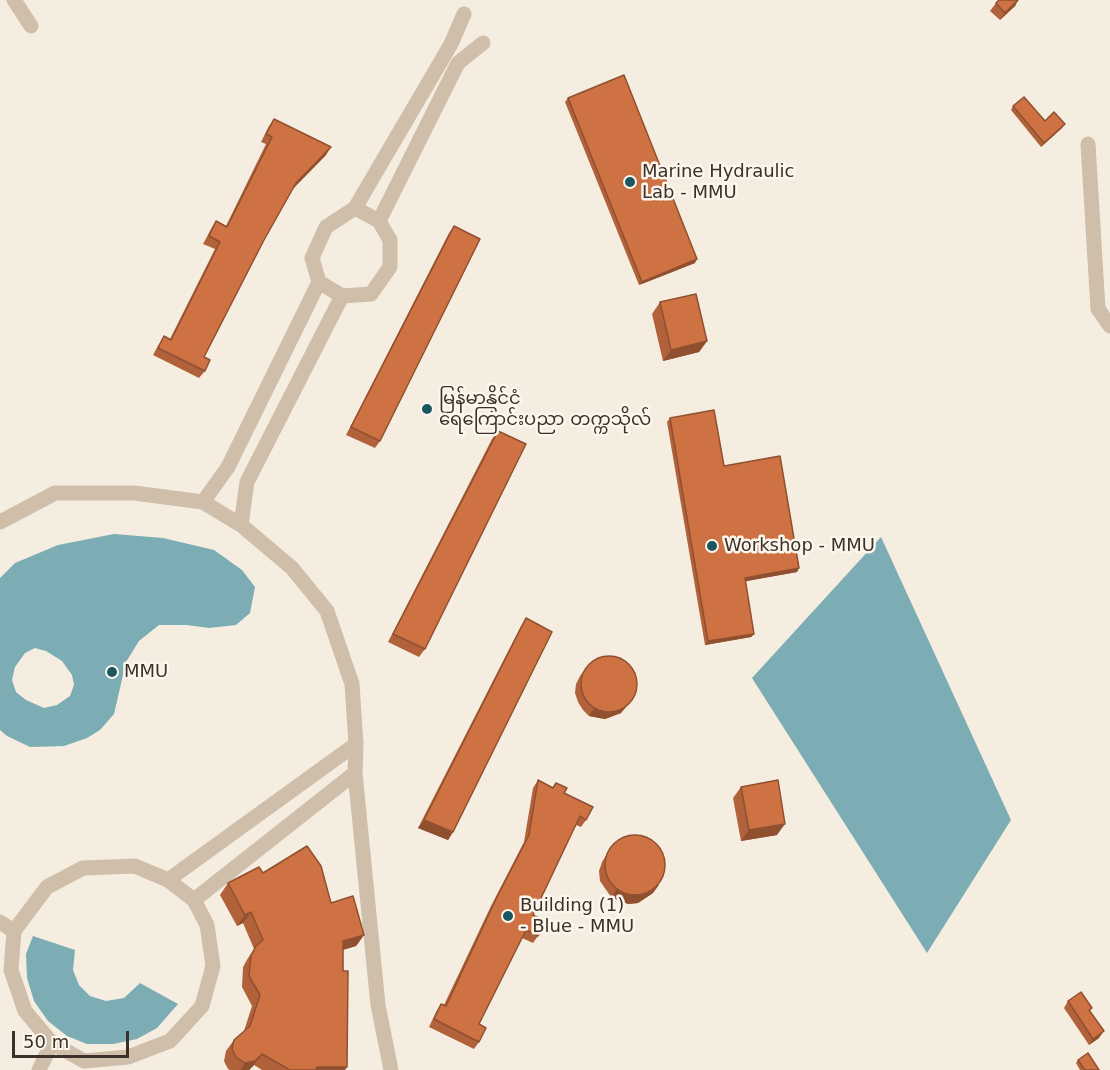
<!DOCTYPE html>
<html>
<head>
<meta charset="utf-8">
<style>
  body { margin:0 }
  #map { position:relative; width:1110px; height:1070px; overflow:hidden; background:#f5ede0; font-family:"DejaVu Sans",sans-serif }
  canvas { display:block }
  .scale { position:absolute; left:12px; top:1031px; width:117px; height:27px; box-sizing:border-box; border:3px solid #3c312a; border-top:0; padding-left:8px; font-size:18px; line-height:21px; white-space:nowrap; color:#3c312a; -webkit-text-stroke:4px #fcf6ed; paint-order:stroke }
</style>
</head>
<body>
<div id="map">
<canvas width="1110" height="1070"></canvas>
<div class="scale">50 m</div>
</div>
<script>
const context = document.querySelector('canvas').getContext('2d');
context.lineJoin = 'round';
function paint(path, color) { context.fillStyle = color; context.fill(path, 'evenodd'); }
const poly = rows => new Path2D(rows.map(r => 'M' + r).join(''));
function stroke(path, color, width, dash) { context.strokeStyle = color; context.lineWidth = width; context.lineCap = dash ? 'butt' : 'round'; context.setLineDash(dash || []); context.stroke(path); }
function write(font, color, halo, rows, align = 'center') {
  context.font = font + ' "DejaVu Sans","Noto Sans Myanmar",sans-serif'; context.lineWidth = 5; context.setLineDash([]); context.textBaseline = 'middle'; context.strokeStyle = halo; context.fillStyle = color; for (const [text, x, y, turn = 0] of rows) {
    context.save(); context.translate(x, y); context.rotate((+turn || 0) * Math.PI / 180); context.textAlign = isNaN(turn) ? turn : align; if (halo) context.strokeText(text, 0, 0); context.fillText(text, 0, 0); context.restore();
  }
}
const water = poly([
  [114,534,163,538,214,550,242,570,255,587,250,613,236,625,209,628,187,625,159,625,139,641,126,662,114,714,100,730,87,738,64,746,30,747,7,736,0,730,0,578,15,563,58,545],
  [35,648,46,651,62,661,72,675,74,685,70,696,57,705,44,708,26,700,16,692,12,680,15,667,25,653],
  [881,537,1011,820,927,953,752,678],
  [33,936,75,950,73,970,79,985,90,996,106,1001,124,998,140,983,178,1004,157,1028,137,1039,113,1044,87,1044,67,1036,48,1021,34,1001,27,978,26,954]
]);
const minor = poly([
  [14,0,31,26],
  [1088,144,1098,309,1110,326],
  [355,208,379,221,390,240,390,267,371,294,342,296,319,282,312,258,326,227,355,208],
  [355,208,451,44,464,14],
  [379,221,458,63,483,43],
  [203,502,228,467,319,282],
  [0,522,55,493,134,493,203,502,241,525,292,568,327,611,352,684,356,744,355,773,378,1005,391,1070],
  [241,525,247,482,342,296],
  [135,866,168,880,194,900,207,925,213,966,202,1006,170,1041,128,1057,84,1061,52,1043,25,1011,11,970,14,931,47,887,83,868,135,866],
  [168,880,356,744],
  [194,900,355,773],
  [0,922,14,931],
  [39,1070,52,1043]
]);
const wall = poly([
  [1018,0,1015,6,1000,20,990,11,996,3],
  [568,98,695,263,639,285,565,102],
  [1013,106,1045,121,1062,128,1041,147,1011,110],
  [274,119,326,155,293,188,264,240,204,357,205,371,199,378,153,355,159,344,164,336,170,339,215,249,203,244,211,229,216,221,226,226,266,144,261,142,269,126],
  [454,226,380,441,375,448,346,435,449,233],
  [660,302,707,341,699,352,663,361,652,314],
  [670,418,724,466,799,568,797,572,745,581,754,634,751,637,705,645,667,422],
  [498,431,425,649,419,657,388,642,492,439],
  [526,618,453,832,448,840,418,828,521,626],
  [586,668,627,706,621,713,605,719,589,716,583,710,578,702,575,693,576,684,580,676],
  [538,780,553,788,556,783,586,820,581,827,576,825,533,915,538,936,533,943,522,938,479,1024,479,1042,474,1049,429,1027,436,1012,441,1004,444,1005,491,906,524,842,533,788],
  [741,787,777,835,741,841,733,798],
  [612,846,653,893,638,903,628,904,611,897,600,881,599,871,602,862],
  [263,873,331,903,364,935,356,946,343,950,345,1070,262,1070,254,1065,249,1070,230,1070,228,1069,224,1061,226,1051,234,1040,244,1031,252,1006,242,987,243,967,248,958,254,949,243,923,237,926,220,895,228,883],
  [1068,1001,1092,1008,1090,1011,1099,1038,1089,1045,1064,1008],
  [1078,1060,1099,1070,1080,1070,1076,1063]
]);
const shadedWall = poly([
  [1018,0,1015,6,1000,20,1005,13],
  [1065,124,1062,128,1041,147,1044,143],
  [331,147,326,155,291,191,296,183],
  [697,259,695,263,639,285,642,282],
  [707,341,699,352,663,361,671,350],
  [799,568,797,572,742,582,745,578],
  [754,634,751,637,705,645,708,641],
  [632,698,621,713,605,719,589,716,594,708],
  [424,820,453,832,448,840,418,828],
  [785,824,777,835,741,841,749,830],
  [659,885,653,893,638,903,628,904,611,897,616,890],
  [251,912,243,923,237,926,245,915],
  [364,935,356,946,335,952,343,941],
  [1104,1031,1099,1038,1089,1045,1093,1039],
  [262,1054,254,1065,249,1070,240,1070,245,1063],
  [317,1067,347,1067,345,1070,315,1070]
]);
const building = poly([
  [999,0,1018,0,1005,13,996,3,999,0],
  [624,75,697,259,642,282,568,98,624,75],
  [1024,97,1045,121,1054,112,1065,124,1044,143,1013,106,1024,97],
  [274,119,331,147,296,183,264,240,204,357,210,360,205,371,158,348,164,336,171,340,220,242,209,236,216,221,227,227,272,137,266,134,274,119],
  [454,226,480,239,380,441,351,427,454,226],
  [696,294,707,341,671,350,660,302,696,294],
  [714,410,724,466,780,456,799,568,745,578,754,634,708,641,670,418,714,410],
  [498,431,526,444,425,649,393,634,498,431],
  [526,618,552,632,453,832,424,820,526,618],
  '581 684a28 28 0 1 1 56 0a28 28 0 1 1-56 0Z',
  [538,780,553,788,556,783,567,788,564,793,593,807,586,820,580,816,533,915,545,921,538,936,526,930,479,1024,486,1028,479,1042,434,1019,441,1004,446,1006,496,899,529,835,538,780],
  [778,780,785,824,749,830,741,787,778,780],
  '605 865a30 30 0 1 1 60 0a30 30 0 1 1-60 0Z',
  [307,846,321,866,331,903,353,896,364,935,343,941,343,971,348,971,347,1067,317,1067,315,1070,290,1070,262,1054,255,1061,245,1063,236,1057,232,1049,234,1040,250,1026,260,995,249,976,251,956,256,946,263,940,251,912,245,915,228,883,259,867,263,873,307,846],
  [1081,992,1092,1008,1089,1010,1104,1031,1093,1039,1068,1001,1081,992],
  [1088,1053,1099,1070,1085,1070,1078,1060,1088,1053]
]);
const markers = [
  [630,182,6,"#1c5661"],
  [427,409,6,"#1c5661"],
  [712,546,6,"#1c5661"],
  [112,672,6,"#1c5661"],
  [508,916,6,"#1c5661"]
];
const poiNames = [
  ["Marine Hydraulic",642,172],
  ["Lab - MMU",642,193],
  ["မြန်မာနိုင်ငံ",439,399],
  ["ရေကြောင်းပညာ တက္ကသိုလ်",439,420],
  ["Workshop - MMU",724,546],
  ["MMU",124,672],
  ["Building (1)",520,906],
  ["- Blue - MMU",520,927]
];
paint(water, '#7cadb4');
stroke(minor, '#cfbeaa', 15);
paint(wall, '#b1623a');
paint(shadedWall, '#905030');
paint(building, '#ce7244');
stroke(building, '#905030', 1.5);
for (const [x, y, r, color] of markers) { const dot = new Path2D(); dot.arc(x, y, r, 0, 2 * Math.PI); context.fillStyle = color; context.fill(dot); stroke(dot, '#fcf6ed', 2); }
write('18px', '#3c312a', '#fcf6ed', poiNames, 'left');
</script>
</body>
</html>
